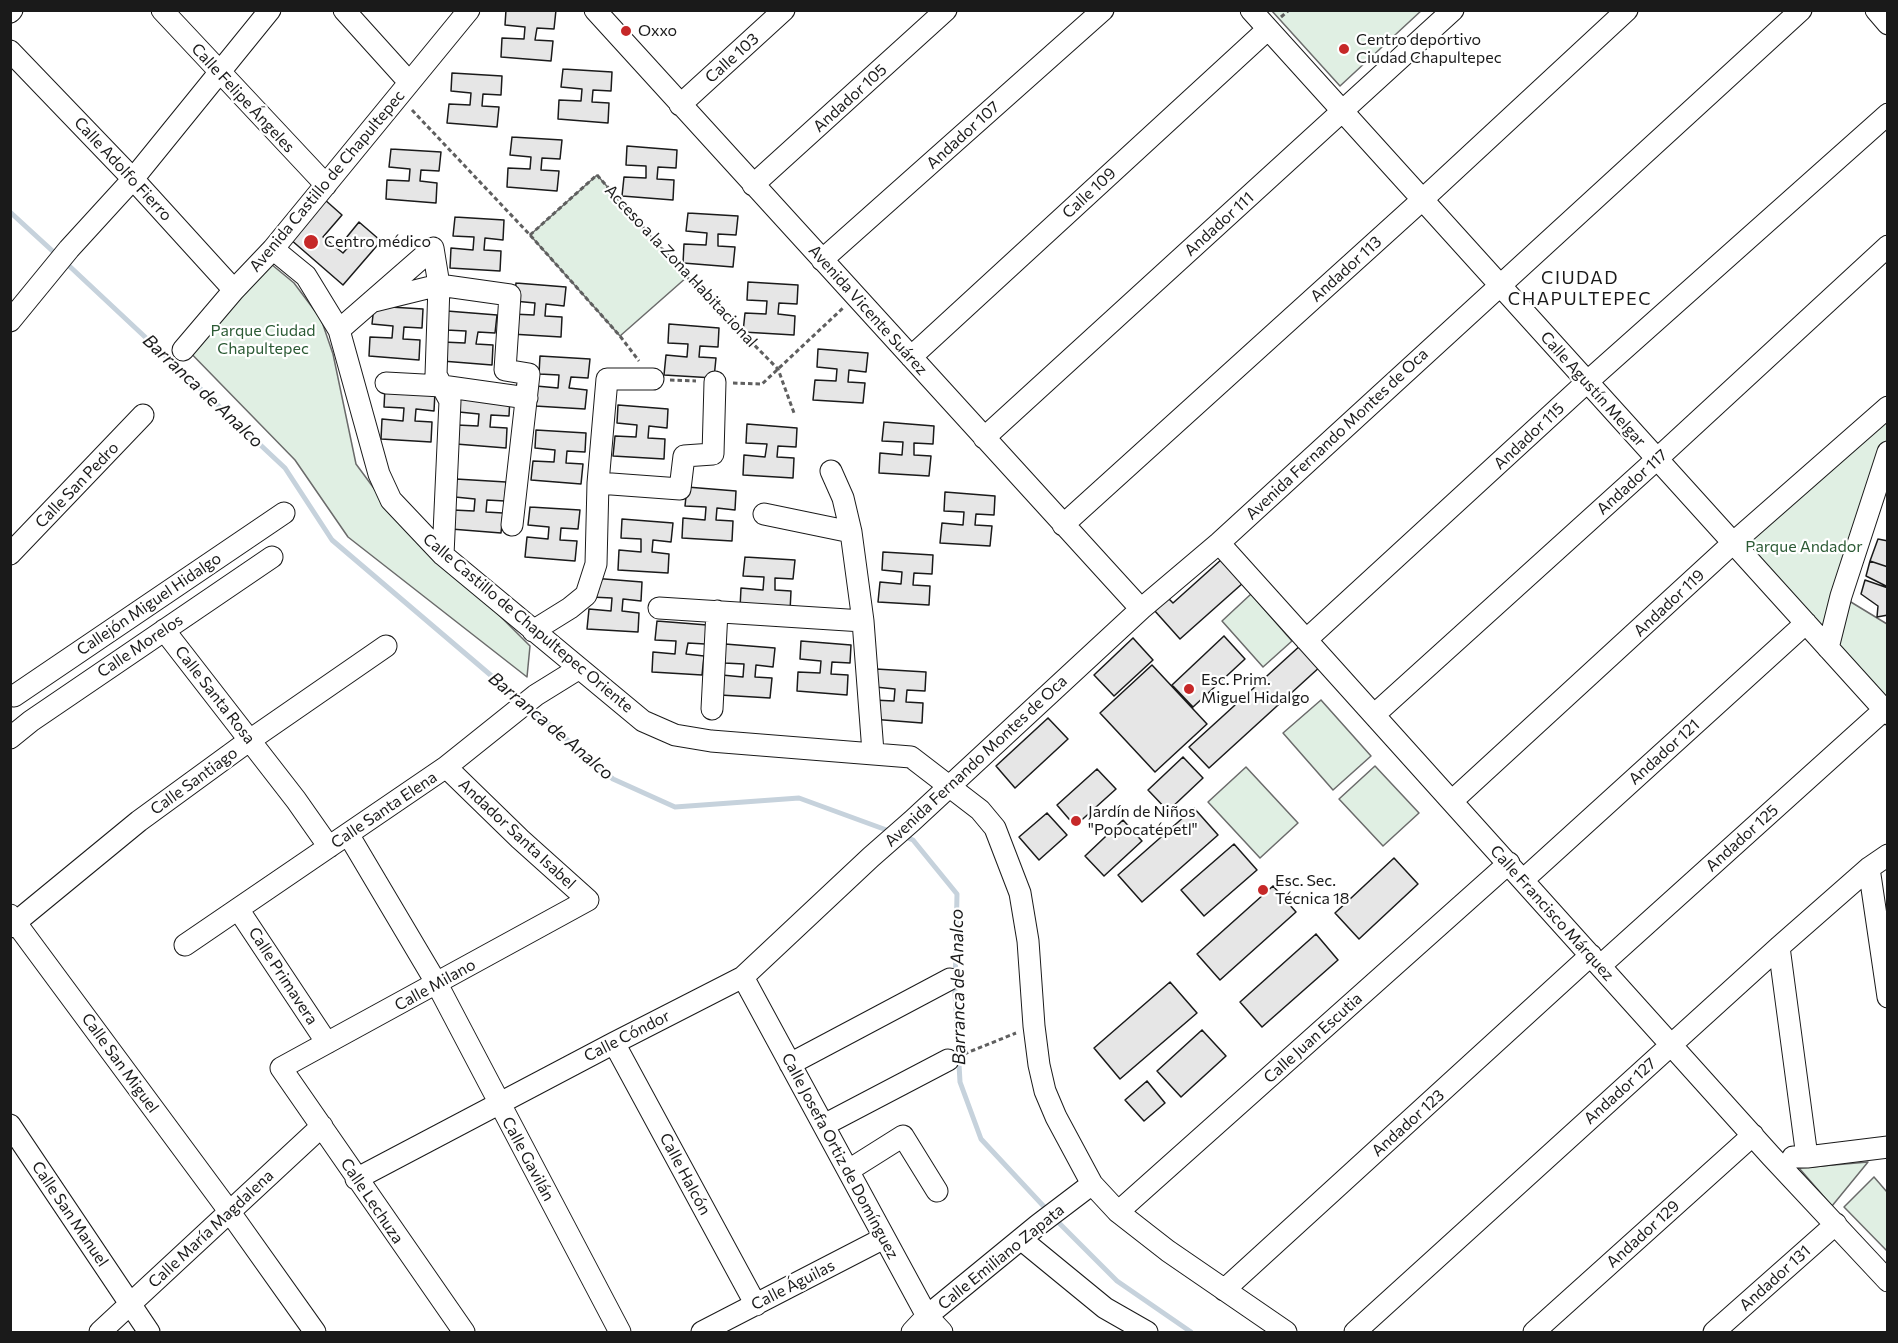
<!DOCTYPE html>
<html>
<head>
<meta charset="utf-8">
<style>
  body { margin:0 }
  #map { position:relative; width:1898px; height:1343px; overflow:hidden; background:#fff; font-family:Commissioner,sans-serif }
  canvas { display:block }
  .frame { position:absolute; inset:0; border:12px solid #1a1a1a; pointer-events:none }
</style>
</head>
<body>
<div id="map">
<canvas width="1898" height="1343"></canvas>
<div class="frame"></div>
</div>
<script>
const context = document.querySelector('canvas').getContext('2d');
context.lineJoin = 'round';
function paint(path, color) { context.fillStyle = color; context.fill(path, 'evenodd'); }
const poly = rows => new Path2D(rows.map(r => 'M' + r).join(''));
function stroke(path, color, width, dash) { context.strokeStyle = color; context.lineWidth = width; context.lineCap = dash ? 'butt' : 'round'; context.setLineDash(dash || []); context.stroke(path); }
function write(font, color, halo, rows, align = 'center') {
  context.font = font + ' Commissioner,sans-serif'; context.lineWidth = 4.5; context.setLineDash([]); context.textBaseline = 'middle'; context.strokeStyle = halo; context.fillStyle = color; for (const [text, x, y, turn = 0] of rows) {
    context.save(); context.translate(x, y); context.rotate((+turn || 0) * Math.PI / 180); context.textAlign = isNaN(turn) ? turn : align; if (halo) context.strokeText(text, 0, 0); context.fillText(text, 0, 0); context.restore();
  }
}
const green = poly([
  [1422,10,1340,86,1272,11,1272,10,1422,10],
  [597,175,687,277,620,336,530,235,597,175],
  [271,264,294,283,321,319,333,354,356,464,401,525,499,615,530,646,527,677,348,537,295,460,178,340,271,264],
  [1887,407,1887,452,1841,596,1887,624,1887,696,1881,706,1734,544,1887,407],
  [1251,594,1292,641,1263,667,1222,621,1251,594],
  [1321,700,1371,756,1333,790,1283,733,1321,700],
  [1375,766,1419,813,1383,846,1339,799,1375,766],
  [1246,767,1298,823,1260,858,1208,802,1246,767],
  [1868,1162,1832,1206,1799,1168,1868,1162],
  [1874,1177,1887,1192,1887,1251,1844,1207,1874,1177]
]);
const stream = poly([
  [10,212,58,256],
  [65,262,285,468,332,540,521,701],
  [529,707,613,779,675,807,799,798,892,832],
  [903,836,913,840,957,894,955,993,960,1082,981,1139,1049,1212],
  [1055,1219,1117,1281,1191,1332]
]);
const building = poly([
  [506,10,556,10,554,29,537,28,535,40,553,41,551,61,501,57,502,38,524,39,525,27,505,25,506,10],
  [563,69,612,72,611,91,593,90,592,102,609,103,608,123,558,119,559,100,581,101,582,89,561,87,563,69],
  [452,73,502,76,501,95,483,94,482,106,499,107,497,127,447,123,449,104,470,105,471,93,451,91,452,73],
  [512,137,562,140,560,159,542,158,541,170,559,171,557,191,507,187,508,168,530,169,531,157,510,155,512,137],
  [627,146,677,150,676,168,658,167,657,179,674,180,673,200,622,196,624,177,646,178,646,166,626,165,627,146],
  [391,149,441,152,439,171,421,170,420,181,437,183,436,203,386,199,387,180,409,181,410,169,389,167,391,149],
  [324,199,342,215,323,237,343,253,352,243,346,238,359,222,381,241,343,285,290,239,324,199],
  [688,213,738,216,736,235,718,234,718,246,735,247,733,267,683,263,684,244,706,245,707,233,686,231,688,213],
  [455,217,504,220,503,240,485,238,484,250,501,251,500,271,450,268,451,248,473,250,474,237,453,236,455,217],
  [748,282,798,285,797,304,779,303,778,314,795,316,794,335,743,332,745,313,766,314,767,301,747,300,748,282],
  [516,283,566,287,564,306,546,304,545,316,562,317,561,337,511,334,512,314,534,315,535,303,514,301,516,283],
  [374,306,423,309,422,328,404,327,403,339,420,340,419,360,369,356,370,337,392,338,393,326,372,324,374,306],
  [447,311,497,315,495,333,478,332,476,344,493,345,492,365,442,361,443,342,465,343,466,331,446,330,447,311],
  [669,324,719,328,718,347,700,346,699,357,716,358,714,378,664,375,666,355,687,357,688,344,668,343,669,324],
  [818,349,868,353,866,372,849,370,848,382,865,383,863,403,813,400,815,380,836,381,837,369,817,367,818,349],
  [540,356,590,359,588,378,571,377,569,388,587,390,585,409,535,406,536,386,558,388,559,375,539,374,540,356],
  [385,388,435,392,434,411,416,409,415,421,432,422,431,442,381,439,382,419,403,421,404,408,384,407,385,388],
  [461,394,510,397,509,416,491,415,490,427,507,428,506,448,456,444,457,425,478,426,479,414,459,412,461,394],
  [618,405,668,409,667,428,649,426,648,438,665,439,664,459,613,456,615,436,636,437,637,425,617,423,618,405],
  [884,422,934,426,933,444,914,443,914,455,931,456,929,476,879,473,880,453,902,455,903,442,882,441,884,422],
  [747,424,797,428,796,447,778,446,777,457,794,458,793,478,743,475,744,455,765,457,767,444,746,443,747,424],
  [536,430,586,433,585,452,567,451,566,463,583,464,581,484,531,480,533,461,554,462,555,450,535,448,536,430],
  [456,479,506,482,505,501,487,500,486,512,503,513,501,533,451,529,453,510,474,511,475,499,455,497,456,479],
  [687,487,736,491,735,510,717,508,716,520,733,521,732,541,682,538,683,518,705,520,706,507,685,506,687,487],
  [945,492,995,496,994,515,976,514,975,525,992,526,990,546,940,543,942,523,963,525,964,512,944,511,945,492],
  [530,507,580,510,578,529,561,528,560,540,577,541,575,561,525,557,527,537,548,539,549,527,528,525,530,507],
  [622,519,673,523,671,542,653,540,652,552,669,554,668,573,618,570,619,550,641,552,641,539,621,538,622,519],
  [1878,539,1888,541,1888,567,1870,561,1878,539],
  [883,552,933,555,932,574,914,573,913,585,930,586,929,605,878,602,880,582,901,584,902,572,882,570,883,552],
  [745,557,795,560,793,579,775,578,775,590,791,591,790,611,740,608,741,588,763,590,764,577,743,576,745,557],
  [1222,559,1243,583,1180,639,1154,610,1168,598,1173,603,1222,559],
  [1870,561,1888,567,1888,587,1866,576,1870,561],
  [592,578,642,582,641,601,623,599,622,611,639,613,638,632,587,629,589,609,611,611,612,598,591,597,592,578],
  [1865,580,1888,588,1888,615,1877,617,1878,606,1861,594,1865,580],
  [657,621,707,625,705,644,688,643,686,654,704,656,702,675,652,672,653,652,675,654,676,641,655,640,657,621],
  [1224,636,1245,659,1193,707,1172,685,1224,636],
  [1133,638,1153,660,1114,696,1094,675,1133,638],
  [801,641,851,645,850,663,832,662,831,674,848,675,847,695,797,691,798,672,820,673,821,661,800,659,801,641],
  [725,644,775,648,773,667,756,665,755,677,772,678,770,698,720,695,722,675,743,677,744,664,724,663,725,644],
  [1302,644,1322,665,1209,768,1189,747,1302,644],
  [1152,665,1207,724,1155,772,1100,713,1152,665],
  [876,669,926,672,925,691,907,690,906,702,923,703,922,723,871,719,873,700,894,701,895,689,875,687,876,669],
  [1048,718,1068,739,1015,788,996,766,1048,718],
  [1183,757,1203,778,1168,811,1148,790,1183,757],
  [1097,769,1116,789,1075,826,1057,805,1097,769],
  [1194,808,1218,835,1142,902,1118,875,1194,808],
  [1047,813,1067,835,1039,860,1019,837,1047,813],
  [1123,820,1142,841,1104,876,1085,856,1123,820],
  [1234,844,1257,870,1204,916,1181,890,1234,844],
  [1394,858,1418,884,1359,939,1335,913,1394,858],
  [1273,886,1296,912,1220,980,1197,954,1273,886],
  [1316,934,1338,960,1262,1027,1240,1002,1316,934],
  [1170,982,1197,1013,1120,1079,1094,1048,1170,982],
  [1202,1030,1226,1056,1181,1097,1157,1071,1202,1030],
  [1147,1081,1165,1103,1144,1121,1125,1100,1147,1081]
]);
const path = poly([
  [1281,17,1289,10],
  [412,110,530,235,620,336,639,361],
  [530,235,597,175,687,277,778,369,794,413],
  [670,380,696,381],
  [733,383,762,384,843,308],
  [964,1054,1016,1033]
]);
const minor = poly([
  [162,10,326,185],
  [344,10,409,82],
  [595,10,1141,609],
  [1251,10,1888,714],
  [1876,10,1888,24],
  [10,12,12,10],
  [10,51,133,179,234,290],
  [680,105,784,10],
  [753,185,946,10],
  [273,249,306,276,339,330,379,474,391,500,443,555,643,721,675,735,711,741,911,757,980,810,995,828,1020,893,1028,941,1034,1026,1039,1065,1045,1091,1056,1117,1092,1184,1118,1212,1168,1251,1286,1332],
  [822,260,1103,10],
  [374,301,439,285,510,295,505,370,529,374,512,525],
  [10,321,69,249,133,179,270,10],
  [339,330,433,248,439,285,436,375,450,401,443,555],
  [183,350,234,290,273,249,469,10],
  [911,357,1268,29],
  [386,383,442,386,527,398],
  [984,438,1453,10],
  [831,471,843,498,851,532,863,621,873,752],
  [598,483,680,489,684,456,713,454,715,382],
  [764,514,851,532],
  [1063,525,1422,200,1627,10],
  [1219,543,1771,1156,1888,1281],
  [10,554,143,415],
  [659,608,863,621],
  [164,630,296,800,329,847],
  [533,631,570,608,586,595,596,564,598,483,607,379,653,379],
  [1306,640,1587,382,1888,114],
  [1828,648,1841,596,1888,452],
  [14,696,284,513],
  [712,709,717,611],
  [1374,715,1657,459,1888,246],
  [10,738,31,721,272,557],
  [446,767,520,839,588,900,281,1068,464,1332],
  [1452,801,1733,543,1888,407],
  [348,834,437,984,620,1332],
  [1869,868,1888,997],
  [1523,880,1806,623],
  [238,909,327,1043],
  [10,915,229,1211,315,1332],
  [10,927,139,821,250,740,386,646],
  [185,945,446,767,536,695,578,669],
  [1779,947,1807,1157],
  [1600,966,1884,710],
  [743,977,927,1316,942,1332],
  [614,1043,756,1305],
  [790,1064,950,979],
  [10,1125,149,1332],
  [824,1125,948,1060],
  [1793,1157,1807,1157,1888,1147],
  [849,1170,903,1136,937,1191],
  [356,1179,614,1043,743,977,871,857,912,821,1141,609,1219,543,1801,10],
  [1118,1212,1509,863],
  [1022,1240,1105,1308,1147,1332],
  [1224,1290,1591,955],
  [100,1332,322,1126],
  [702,1332,884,1238],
  [912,1332,927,1316,1038,1225,1092,1184],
  [1355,1332,1779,947,1869,868,1888,855],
  [1534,1332,1753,1135],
  [1714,1332,1836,1224]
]);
const markers = [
  [626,31,6,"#c62828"],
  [1344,49,6,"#c62828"],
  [311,242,8,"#c62828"],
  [1189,689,6,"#c62828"],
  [1076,821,6,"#c62828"],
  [1263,890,6,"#c62828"]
];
const poiNames = [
  ["Oxxo",638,31],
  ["Centro deportivo",1356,40],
  ["Ciudad Chapultepec",1356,58],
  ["Centro médico",324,242],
  ["Esc. Prim.",1201,680],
  ["Miguel Hidalgo",1201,698],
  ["Jardín de Niños",1088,812],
  ["\"Popocatépetl\"",1088,830],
  ["Esc. Sec.",1275,881],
  ["Técnica 18",1275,899]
];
const streetNames = [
  ["Calle 103",732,58,-42],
  ["Calle Felipe Ángeles",243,98,47],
  ["Andador 105",850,98,-42],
  ["Andador 107",963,135,-42],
  ["Calle Adolfo Fierro",123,169,47],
  ["Avenida Castillo de Chapultepec",327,181,-50],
  ["Calle 109",1089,193,-43],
  ["Andador 111",1219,224,-42],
  ["Acceso a la Zona Habitacional",681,266,47],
  ["Andador 113",1346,269,-42],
  ["Avenida Vicente Suárez",868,310,48],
  ["Calle Agustín Melgar",1593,389,48],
  ["Avenida Fernando Montes de Oca",1337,434,-43],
  ["Andador 115",1529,436,-43],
  ["Andador 117",1632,482,-42],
  ["Calle San Pedro",77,485,-46],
  ["Andador 119",1669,603,-43],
  ["Callejón Miguel Hidalgo",149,604,-34],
  ["Calle Castillo de Chapultepec Oriente",528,623,40],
  ["Calle Morelos",140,646,-34],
  ["Calle Santa Rosa",215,695,52],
  ["Andador 121",1664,752,-42],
  ["Avenida Fernando Montes de Oca",976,761,-43],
  ["Calle Santiago",194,781,-36],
  ["Calle Santa Elena",384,810,-34],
  ["Andador Santa Isabel",517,834,43],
  ["Andador 125",1742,838,-42],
  ["Calle Francisco Márquez",1552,913,48],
  ["Calle Primavera",283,976,57],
  ["Calle Milano",435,985,-29],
  ["Calle Cóndor",627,1036,-27],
  ["Calle Juan Escutia",1313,1038,-42],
  ["Calle San Miguel",120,1063,54],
  ["Andador 127",1620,1091,-42],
  ["Andador 123",1408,1123,-42],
  ["Calle Josefa Ortiz de Domínguez",840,1156,62],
  ["Calle Gavilán",528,1159,62],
  ["Calle Halcón",685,1174,62],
  ["Calle Lechuza",372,1201,56],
  ["Calle San Manuel",70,1214,56],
  ["Calle María Magdalena",211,1229,-43],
  ["Andador 129",1643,1234,-42],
  ["Calle Emiliano Zapata",1001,1257,-39],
  ["Andador 131",1775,1278,-42],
  ["Calle Águilas",793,1285,-27]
];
const parkNames = [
  ["Parque Ciudad",263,331],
  ["Chapultepec",263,349],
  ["Parque Andador",1804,547]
];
const neighbourhoodNames = [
  ["CIUDAD",1580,278],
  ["CHAPULTEPEC",1580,299]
];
const waterNames = [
  ["Barranca de Analco",203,391,43],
  ["Barranca de Analco",551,726,40],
  ["Barranca de Analco",958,987,-91]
];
paint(green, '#e0efe3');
stroke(green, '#6a6a6a', 1.5);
stroke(stream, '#c6d2dc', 5);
paint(building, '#e6e6e6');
stroke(building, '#1a1a1a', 1.5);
stroke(minor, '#1a1a1a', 23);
stroke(path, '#5f5f5f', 3, [4.5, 3]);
stroke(minor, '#fff', 21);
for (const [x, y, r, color] of markers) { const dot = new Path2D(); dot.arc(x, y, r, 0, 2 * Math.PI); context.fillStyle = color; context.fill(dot); stroke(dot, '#fff', 2); }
write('16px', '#1a1a1a', '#fff', poiNames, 'left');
write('16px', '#1a1a1a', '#fff', streetNames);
write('16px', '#2b5a34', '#fff', parkNames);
context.letterSpacing = '1.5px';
write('18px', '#1a1a1a', '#fff', neighbourhoodNames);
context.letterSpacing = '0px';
write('italic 18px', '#1a1a1a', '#fff', waterNames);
</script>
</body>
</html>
